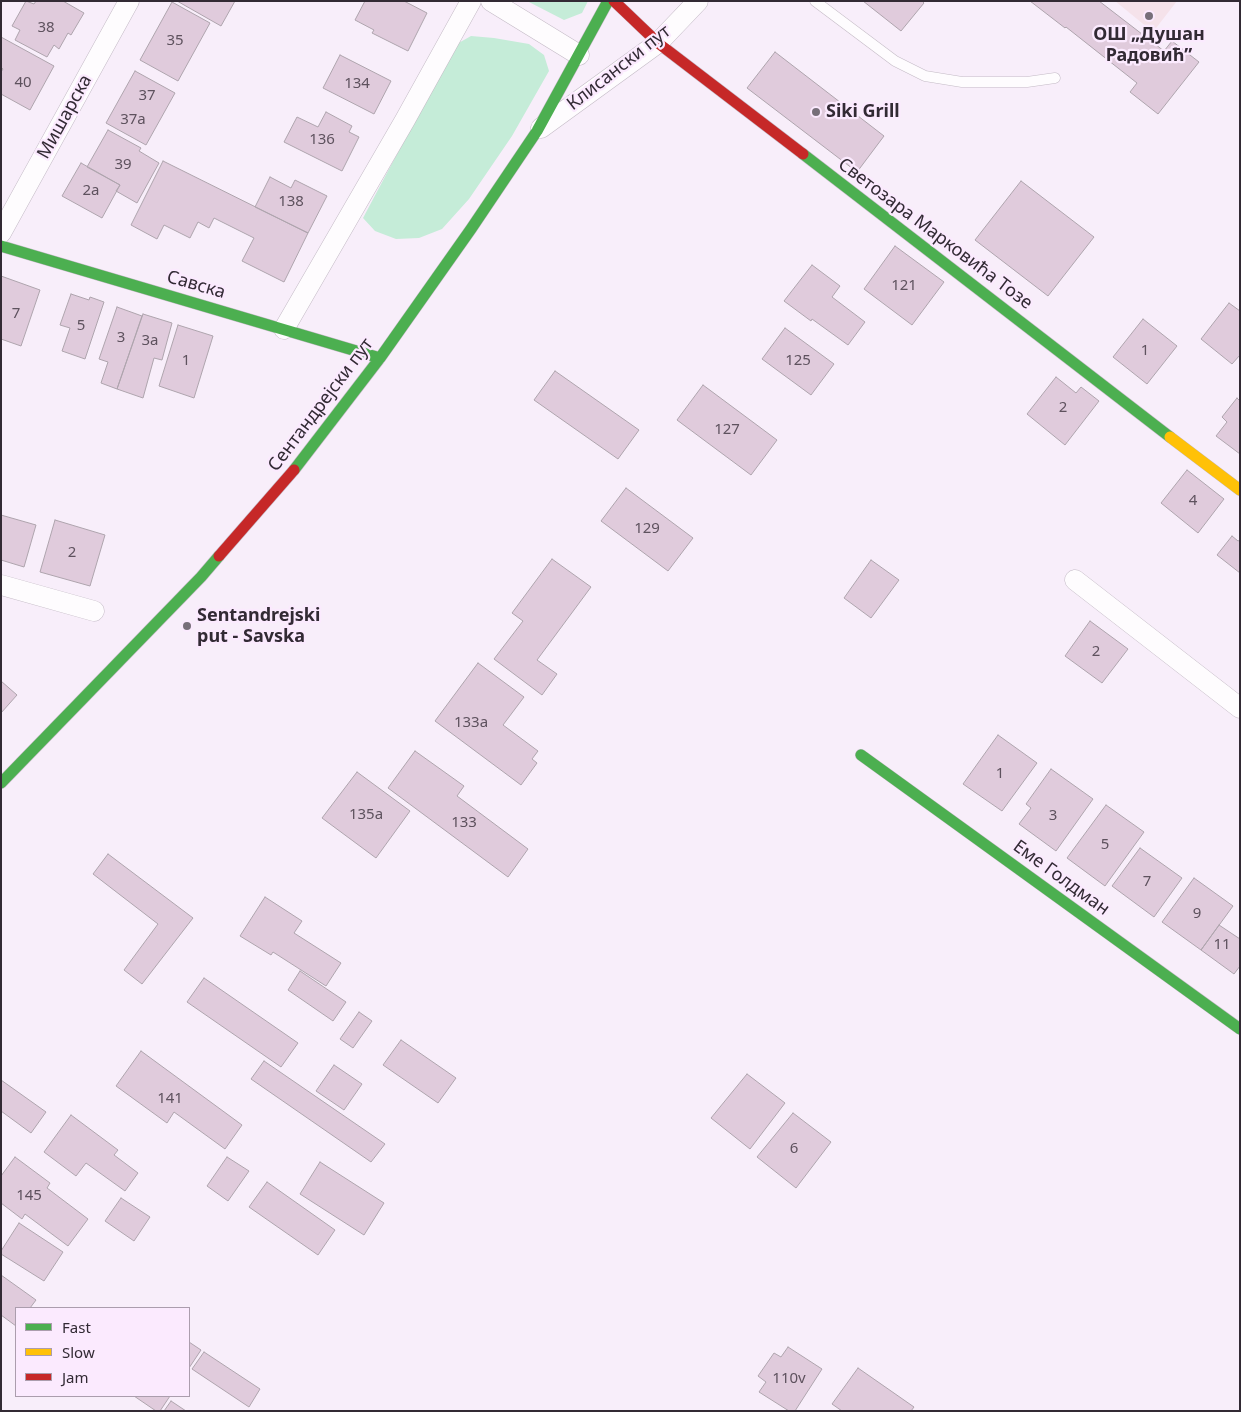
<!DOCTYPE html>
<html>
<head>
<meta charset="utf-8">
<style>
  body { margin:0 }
  #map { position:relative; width:1241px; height:1412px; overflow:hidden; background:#f8eefa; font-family:"Noto Sans",sans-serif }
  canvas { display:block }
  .frame { position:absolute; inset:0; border:2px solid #322a34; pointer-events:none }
  .legend { position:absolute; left:15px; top:1307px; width:175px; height:90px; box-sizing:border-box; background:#fbeafe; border:1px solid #ab9dad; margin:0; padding:6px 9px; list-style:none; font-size:15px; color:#322a34 }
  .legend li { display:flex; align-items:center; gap:10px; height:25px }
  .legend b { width:25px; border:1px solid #ab9dad }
</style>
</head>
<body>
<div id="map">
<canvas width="1241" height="1412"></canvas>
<div class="frame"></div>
<ul class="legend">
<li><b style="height:6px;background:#4caf50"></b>Fast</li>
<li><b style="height:6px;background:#ffc107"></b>Slow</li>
<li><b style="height:6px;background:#c62828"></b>Jam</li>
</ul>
</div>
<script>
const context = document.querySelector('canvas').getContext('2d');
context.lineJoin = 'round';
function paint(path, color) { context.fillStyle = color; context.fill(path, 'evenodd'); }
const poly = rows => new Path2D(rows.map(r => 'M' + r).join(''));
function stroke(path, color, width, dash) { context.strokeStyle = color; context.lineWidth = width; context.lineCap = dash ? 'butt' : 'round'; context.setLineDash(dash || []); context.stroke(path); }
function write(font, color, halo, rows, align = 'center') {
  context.font = font + ' "Noto Sans",sans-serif'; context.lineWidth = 4.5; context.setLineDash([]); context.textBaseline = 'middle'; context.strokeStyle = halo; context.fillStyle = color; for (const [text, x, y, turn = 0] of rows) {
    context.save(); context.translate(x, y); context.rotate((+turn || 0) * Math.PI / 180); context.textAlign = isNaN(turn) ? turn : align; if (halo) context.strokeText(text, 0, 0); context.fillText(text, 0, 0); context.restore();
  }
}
const education = poly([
  [1115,1,1177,1,1153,32]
]);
const green = poly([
  [527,1,588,1,582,13,564,20],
  [471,36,494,38,529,44,544,55,549,71,512,136,469,199,442,229,419,238,396,239,375,231,363,218,455,45]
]);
const building = poly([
  [26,1,34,4,36,1,63,1,84,13,71,35,68,33,59,49,54,45,47,57,15,40,20,30,12,26,26,1],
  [177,1,235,1,221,26,177,1],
  [365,1,404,1,427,13,408,51,372,33,374,30,355,20,365,1],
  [863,1,922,1,924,3,901,31,863,1],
  [1030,1,1099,1,1164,51,1172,41,1199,62,1158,114,1130,92,1137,83,1066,27,1065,28,1030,1],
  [172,2,210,23,178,81,140,60,172,2],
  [1,37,54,66,30,110,1,94,1,72,3,69,1,67,1,37],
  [775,52,884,136,857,172,747,88,775,52],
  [340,55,391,81,374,114,323,88,340,55],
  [135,71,175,93,146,145,106,123,135,71],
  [326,112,352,126,349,132,359,137,342,171,284,142,297,117,318,127,326,112],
  [108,130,141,148,139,151,159,163,137,203,116,191,120,185,87,167,108,130],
  [163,161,308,233,284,282,242,261,254,238,214,218,209,228,198,222,190,238,164,225,157,239,131,225,163,161],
  [81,163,120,185,102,218,62,196,81,163],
  [270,177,291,188,295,180,327,196,308,233,255,207,270,177],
  [1021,181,1094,237,1048,296,975,240,1021,181],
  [895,246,944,282,912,325,864,289,895,246],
  [812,265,840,286,832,297,865,322,848,345,812,319,811,321,784,301,812,265],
  [1,276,40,290,21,346,1,339,1,276],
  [71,294,89,300,90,297,104,302,85,359,62,351,70,328,60,325,71,294],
  [1229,303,1240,311,1240,355,1232,364,1201,339,1229,303],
  [117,307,142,316,117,389,101,383,108,362,99,359,117,307],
  [143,314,172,323,162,360,154,358,143,398,117,389,143,314],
  [1143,319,1177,346,1147,384,1113,357,1143,319],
  [178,325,213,336,194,398,159,386,178,325],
  [785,328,834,364,811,395,762,359,785,328],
  [555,371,639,430,618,459,534,400,555,371],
  [1056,377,1076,393,1081,387,1099,401,1065,445,1027,414,1056,377],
  [703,385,777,440,751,475,677,420,703,385],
  [1237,398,1240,401,1240,454,1216,436,1227,422,1222,417,1237,398],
  [1187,470,1224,499,1198,533,1161,503,1187,470],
  [626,488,693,538,668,571,601,521,626,488],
  [1,515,36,525,24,567,1,560,1,515],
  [55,520,105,535,90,586,40,572,55,520],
  [1232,536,1238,541,1240,540,1240,573,1217,555,1232,536],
  [552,559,591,587,537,660,557,674,542,695,494,659,523,621,512,613,552,559],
  [871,560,899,580,871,618,844,598,871,560],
  [1090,621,1128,649,1102,683,1065,656,1090,621],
  [478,663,524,697,503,725,538,751,532,759,537,763,521,785,435,721,478,663],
  [1,681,17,695,1,713,1,681],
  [998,735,1037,763,1002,811,963,784,998,735],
  [415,751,464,786,457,796,528,849,508,877,388,788,415,751],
  [1051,769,1093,799,1056,851,1019,824,1031,808,1026,804,1051,769],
  [357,772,410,811,376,858,322,818,357,772],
  [1106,805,1144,832,1105,886,1067,858,1106,805],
  [1140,848,1182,878,1154,917,1112,886,1140,848],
  [108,854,193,918,142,984,124,970,158,924,93,874,108,854],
  [1194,878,1233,906,1201,950,1162,922,1194,878],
  [265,897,302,921,294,933,341,963,326,986,273,952,271,955,240,936,265,897],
  [1219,925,1240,939,1240,966,1234,974,1201,950,1219,925],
  [300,971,346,1002,333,1021,288,990,300,971],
  [204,978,298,1043,281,1067,187,1002,204,978],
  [359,1012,372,1021,353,1048,340,1039,359,1012],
  [401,1040,456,1078,438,1103,383,1065,401,1040],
  [141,1051,242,1125,225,1149,174,1112,167,1123,116,1086,141,1051],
  [264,1061,385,1144,371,1162,251,1079,264,1061],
  [334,1065,362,1084,344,1110,316,1091,334,1065],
  [747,1074,785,1103,750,1149,711,1118,747,1074],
  [1,1080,46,1112,31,1133,1,1111,1,1080],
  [793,1113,831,1142,796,1188,757,1157,793,1113],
  [71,1115,118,1150,114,1155,138,1173,125,1191,86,1163,76,1176,44,1152,71,1115],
  [15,1157,50,1183,47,1188,88,1219,68,1246,25,1214,22,1219,1,1203,1,1176,15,1157],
  [227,1157,249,1171,228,1201,207,1186,227,1157],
  [320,1162,384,1203,364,1235,300,1194,320,1162],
  [267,1182,335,1230,318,1255,249,1207,267,1182],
  [121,1198,150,1217,134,1241,105,1221,121,1198],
  [19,1223,63,1252,44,1281,1,1254,1,1251,19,1223],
  [1,1275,36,1300,30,1308,16,1308,16,1326,1,1315,1,1275],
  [189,1342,201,1350,189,1368,189,1342],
  [788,1347,822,1369,795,1411,789,1411,759,1392,766,1382,758,1376,774,1353,781,1357,788,1347],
  [204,1352,260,1389,249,1407,192,1369,204,1352],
  [858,1368,914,1407,911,1411,842,1411,832,1404,858,1368],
  [134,1396,170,1396,160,1411,156,1411,134,1396],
  [171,1401,186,1411,164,1411,171,1401]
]);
const lane = poly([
  [815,1,895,61,925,76,962,82,1027,82,1055,78]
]);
const street = poly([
  [491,1,579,55],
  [541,128,658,43,698,1],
  [1,233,129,1],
  [284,329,405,120,471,1],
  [1075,580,1240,708],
  [1,585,94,611]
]);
const fast = poly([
  [803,154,1170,437],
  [1,246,380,358],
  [294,470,380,358,471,229,537,131,608,1],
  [861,755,1240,1029],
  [1,783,201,577,219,556]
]);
const slow = poly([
  [1170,437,1240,490]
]);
const jam = poly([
  [614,1,658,43,803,154],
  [219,556,294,470]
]);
const markers = [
  [1149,16,5,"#776f79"],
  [816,112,5,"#776f79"],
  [187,626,5,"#776f79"]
];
const numberNames = [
  ["38",46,28],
  ["35",175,41],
  ["40",23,83],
  ["134",357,84],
  ["37",147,96],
  ["37a",133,120],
  ["136",322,140],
  ["39",123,165],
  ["2a",91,191],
  ["138",291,202],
  ["121",904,286],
  ["7",16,314],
  ["5",81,326],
  ["3",121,338],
  ["3a",150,341],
  ["1",1145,351],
  ["1",186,361],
  ["125",798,361],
  ["2",1063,408],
  ["127",727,430],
  ["4",1193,501],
  ["129",647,529],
  ["2",72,553],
  ["2",1096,652],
  ["133a",471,723],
  ["1",1000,774],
  ["135a",366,815],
  ["3",1053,816],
  ["133",464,823],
  ["5",1105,845],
  ["7",1147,882],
  ["9",1197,914],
  ["11",1222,945],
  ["141",170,1099],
  ["6",794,1149],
  ["145",29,1196],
  ["110v",789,1379]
];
const poiNames = [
  ["ОШ „Душан",1149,35,"center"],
  ["Радовић”",1149,56,"center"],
  ["Siki Grill",826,112],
  ["Sentandrejski",197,616],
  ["put - Savska",197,637]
];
const streetNames = [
  ["Клисански пут",619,68,-38],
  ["Мишарска",65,117,-61],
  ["Светозара Марковића Тозе",935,234,37],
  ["Савска",196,285,16],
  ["Сентандрејски пут",321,405,-53],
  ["Еме Голдман",1061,878,36]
];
paint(education, '#f5e2ea');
paint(green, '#c5ecd8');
paint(building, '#e0cbdc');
stroke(building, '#aea4ad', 1);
stroke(lane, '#c3bac5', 11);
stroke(street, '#c3bac5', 21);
stroke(fast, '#c3bac5', 12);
stroke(slow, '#c3bac5', 12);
stroke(jam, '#c3bac5', 12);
stroke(lane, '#fefcfe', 10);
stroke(street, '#fefcfe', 20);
stroke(fast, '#4caf50', 11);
stroke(slow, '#ffc107', 11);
stroke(jam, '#c62828', 11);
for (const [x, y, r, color] of markers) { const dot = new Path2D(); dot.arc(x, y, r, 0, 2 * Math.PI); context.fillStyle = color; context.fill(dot); stroke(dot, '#fbeafe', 2); }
write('15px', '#5e525e', null, numberNames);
write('bold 18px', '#322a34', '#fbeafe', poiNames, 'left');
write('18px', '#322a34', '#fbeafe', streetNames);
</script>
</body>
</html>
